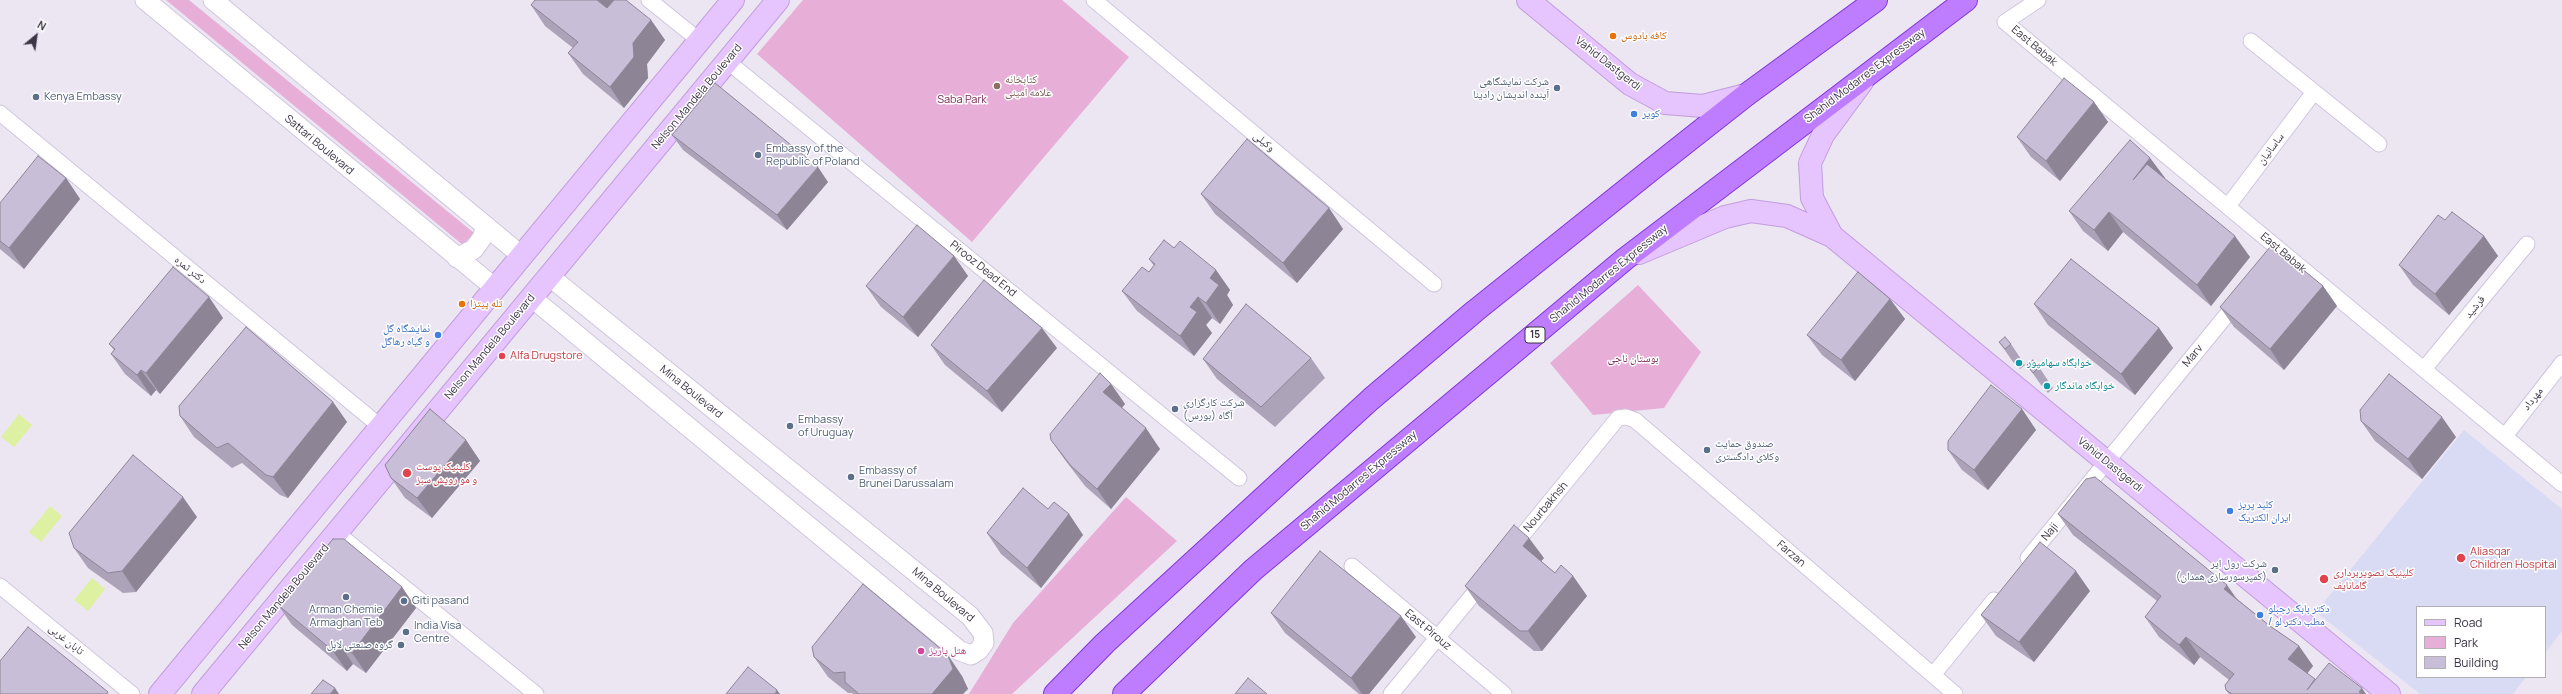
<!DOCTYPE html>
<html>
<head>
<meta charset="utf-8">
<style>
  body { margin:0 }
  #map { position:relative; width:2562px; height:694px; overflow:hidden; background:#ece6f3; font-family:Manrope,sans-serif }
  canvas { display:block }
  .legend { position:absolute; left:2416px; top:606px; width:130px; height:72px; box-sizing:border-box; background:#fff; border:1px solid #b1aeb5; margin:0; padding:5px 7px; list-style:none; font-size:12px; color:#3c3545 }
  .legend li { display:flex; align-items:center; gap:8px; height:20px }
  .legend b { width:20px; border:1px solid #b1aeb5 }
  .north { position:absolute; left:16px; top:16px; width:40px; height:40px; -webkit-text-stroke:3px #fff; paint-order:stroke; rotate:29deg; font-size:11px; font-weight:700; line-height:16px; text-align:center; color:#3c3545 }
  .north::after { content:''; display:block; margin:auto; width:14px; height:18px; background:#3c3545; clip-path:polygon(50% 0,100% 100%,50% 72%,0 100%) }
</style>
</head>
<body>
<div id="map">
<canvas width="2562" height="694"></canvas>
<ul class="legend">
<li><b style="height:5px;background:#e6c4fe"></b>Road</li>
<li><b style="height:11px;background:#e7aed8"></b>Park</li>
<li><b style="height:11px;background:#c9bed7"></b>Building</li>
</ul>
<div class="north">N</div>
</div>
<script>
const context = document.querySelector('canvas').getContext('2d');
context.lineJoin = 'round';
function paint(path, color) { context.fillStyle = color; context.fill(path, 'evenodd'); }
const poly = rows => new Path2D(rows.map(r => 'M' + r).join(''));
function stroke(path, color, width, dash) { context.strokeStyle = color; context.lineWidth = width; context.lineCap = dash ? 'butt' : 'round'; context.setLineDash(dash || []); context.stroke(path); }
function write(font, color, halo, rows, align = 'center') {
  context.font = font + ' Manrope,"Noto Naskh Arabic",sans-serif'; context.lineWidth = 3; context.setLineDash([]); context.textBaseline = 'middle'; context.strokeStyle = halo; context.fillStyle = color; for (const [text, x, y, turn = 0] of rows) {
    context.save(); context.translate(x, y); context.rotate((+turn || 0) * Math.PI / 180); context.textAlign = isNaN(turn) ? turn : align; if (halo) context.strokeText(text, 0, 0); context.fillText(text, 0, 0); context.restore();
  }
}
const medical = poly([
  [2464,430,2562,509,2562,631,2545,653,2545,607,2417,607,2417,677,2526,677,2513,694,2420,694,2316,612]
]);
const green = poly([
  [166,0,189,0,474,233,463,245],
  [803,0,1062,0,1129,57,972,242,757,54],
  [1638,285,1701,352,1664,408,1593,415,1550,363],
  [1126,497,1177,541,1012,694,969,694,1013,623]
]);
const water = poly([
  [19,414,32,425,14,447,1,437],
  [50,506,62,516,41,542,29,532],
  [92,578,105,589,88,611,74,600]
]);
const minor = poly([
  [649,0,700,41],
  [1094,0,1434,284],
  [2038,0,2005,22,2562,484],
  [2251,41,2379,144],
  [727,61,1239,478],
  [0,113,381,427],
  [2228,206,2314,92],
  [2424,369,2527,244],
  [2505,436,2562,363],
  [337,533,536,694],
  [1512,548,1618,418,1626,417,1635,420,1955,694],
  [2028,558,2238,301],
  [1352,566,1504,694],
  [0,586,132,694],
  [1933,675,1994,600],
  [1391,694,1485,580]
]);
const tertiary = poly([
  [145,0,495,288],
  [213,0,522,256],
  [457,258,474,249,482,238,486,226],
  [531,297,960,651,971,655,979,650,984,643,983,633,970,616,549,276]
]);
const secondary = poly([
  [1528,0,1630,84,1665,103,1703,106,1746,95],
  [1832,236,1812,198,1810,163,1823,135,1862,82],
  [1639,253,1725,217,1751,211,1787,216,1832,236,2389,694],
  [160,694,733,0],
  [203,694,778,0]
]);
const trunk = poly([
  [1055,694,1105,643,1371,399,1475,311,1651,170,1746,95,1876,0],
  [1124,694,1253,570,1625,259,1966,0]
]);
const wall = poly([
  [531,5,651,20,665,40,647,64,648,78,624,108,583,74,568,53,573,48,545,26],
  [2094,102,2108,122,2060,181,2031,157,2017,137],
  [672,135,828,182,787,230,683,150],
  [2150,158,2165,178,2164,179,2250,257,2211,306,2123,232,2108,251,2083,231,2069,211],
  [66,178,80,199,24,269,0,249,0,203],
  [1201,194,1329,208,1343,229,1297,283,1215,214],
  [2445,220,2484,236,2498,256,2449,315,2413,285,2399,265],
  [1174,248,1216,270,1230,290,1227,295,1233,305,1220,324,1212,318,1206,325,1212,333,1194,356,1137,311,1122,291,1149,272,1154,266,1149,259],
  [954,256,968,276,918,337,881,307,866,286],
  [2292,266,2323,286,2337,306,2284,370,2234,327,2220,307],
  [209,297,223,318,160,394,156,390,151,396,125,374,111,354,114,350,109,344],
  [1890,299,1905,319,1855,381,1822,355,1807,335],
  [2034,304,2159,328,2173,348,2135,395,2048,325],
  [1999,342,2011,344,2025,365,2020,369,2013,362],
  [931,345,1057,348,1002,412,945,365],
  [1311,358,1325,378,1275,427,1217,379,1203,359],
  [2027,365,2039,367,2053,388,2048,393,2041,385],
  [1111,384,1125,404,1122,408,1160,449,1111,509,1085,486,1065,460,1051,440],
  [333,402,347,422,288,498,280,495,242,463,232,468,194,437,180,416],
  [2022,409,2036,430,1988,490,1962,470,1948,450],
  [2361,421,2456,437,2422,479,2375,441],
  [466,440,480,461,432,518,405,498,391,478],
  [1048,509,1069,514,1083,535,1041,588,1001,554,987,533],
  [2058,514,2236,598,2270,626,2299,646,2313,666,2307,673,2315,680,2366,694,2229,694,2226,690,2229,680,2200,657,2194,665,2159,637,2145,617,2157,601,2073,535],
  [197,517,136,592,123,593,88,568,74,548],
  [1544,558,1541,561,1555,573,1573,576,1587,596,1542,651,1534,651,1479,606,1465,586],
  [402,587,416,608,366,673,353,664,347,671,292,625,278,605],
  [2090,591,2034,662,1996,636,1981,615],
  [1271,613,1416,637,1369,694,1359,694,1285,633],
  [814,657,962,676,968,689,859,694,853,694,852,693,848,693,828,677]
]);
const shadedWall = poly([
  [596,0,621,0,609,18],
  [651,20,665,40,647,64,648,78,624,108,610,87,633,43],
  [2094,102,2108,122,2060,181,2046,161],
  [2150,158,2165,178,2147,201,2133,180],
  [818,167,828,182,787,230,777,215],
  [66,178,80,199,24,269,9,248],
  [1329,208,1343,229,1297,283,1283,263],
  [2109,212,2123,232,2108,251,2094,230],
  [2235,236,2250,257,2211,306,2197,285],
  [2484,236,2498,256,2449,315,2435,294],
  [954,256,968,276,918,337,903,317],
  [1216,270,1230,290,1227,295,1233,305,1220,324,1206,303,1210,278],
  [2323,286,2337,306,2284,370,2270,349],
  [209,297,223,318,160,394,146,373],
  [1198,297,1212,318,1206,325,1212,333,1194,356,1180,336,1190,307],
  [1890,299,1905,319,1855,381,1841,360],
  [1042,328,1057,348,1002,412,987,391],
  [2159,328,2173,348,2135,395,2121,374],
  [141,370,156,390,151,396,137,375],
  [1111,384,1125,404,1118,412,1103,392],
  [333,402,347,422,288,498,273,477],
  [2022,409,2036,430,1988,490,1974,470],
  [2442,417,2456,437,2422,479,2408,459],
  [1146,428,1160,449,1111,509,1097,489],
  [466,440,480,461,432,518,417,498],
  [183,497,197,517,136,592,122,571],
  [1069,514,1083,535,1041,588,1027,568],
  [1529,538,1544,558,1537,566,1523,546],
  [2076,571,2090,591,2034,662,2019,642],
  [1573,576,1587,596,1542,651,1528,631],
  [2227,585,2241,605,2224,589],
  [402,587,416,608,366,673,352,653],
  [1401,616,1416,637,1369,694,1362,694,1351,678],
  [2186,637,2200,657,2194,665,2179,645],
  [339,643,353,664,347,671,332,650],
  [2299,646,2313,666,2303,679,2288,659],
  [948,655,962,676,968,689,963,694,932,694],
  [335,688,339,694,330,694],
  [2362,688,2366,694,2360,694,2359,692],
  [777,690,780,694,775,694]
]);
const building = poly([
  [535,0,597,0,607,8,614,0,626,0,651,20,633,43,634,57,610,87,568,53,578,42,531,5,535,0],
  [2064,78,2094,102,2046,161,2017,137,2064,78],
  [715,83,818,167,777,215,672,135,715,83],
  [1247,139,1329,208,1283,263,1201,194,1247,139],
  [2130,140,2150,158,2133,180,2147,164,2235,236,2197,285,2109,212,2094,230,2069,211,2130,140],
  [38,156,66,178,9,248,0,241,0,203,38,156],
  [2452,212,2484,236,2435,294,2399,265,2438,215,2445,220,2452,212],
  [917,225,954,256,903,317,866,286,917,225],
  [1164,240,1174,248,1180,241,1216,270,1210,278,1219,285,1206,303,1198,297,1190,307,1197,312,1180,336,1122,291,1142,267,1149,272,1155,264,1149,259,1164,240],
  [2270,247,2292,266,2295,263,2323,286,2270,349,2220,307,2270,247],
  [2071,259,2159,328,2121,374,2034,304,2071,259],
  [173,267,209,297,146,373,141,370,137,375,111,354,115,349,109,344,173,267],
  [1858,272,1890,299,1841,360,1807,335,1858,272],
  [984,280,1042,328,987,391,931,345,984,280],
  [1246,304,1311,358,1261,407,1203,359,1246,304],
  [246,327,333,402,273,477,266,475,228,443,217,448,180,416,179,406,246,327],
  [2005,337,2011,344,2005,349,1999,342,2005,337],
  [2033,360,2039,367,2033,373,2027,365,2033,360],
  [1100,373,1111,384,1103,392,1146,428,1097,489,1071,466,1051,440,1050,434,1100,373],
  [2389,374,2442,417,2408,459,2361,421,2360,410,2389,374],
  [1991,385,2022,409,1974,470,1948,450,1948,441,1991,385],
  [430,409,466,440,417,498,391,478,385,465,430,409],
  [133,455,183,497,122,571,108,573,74,548,69,533,133,455],
  [2095,477,2227,585,2224,589,2270,626,2299,646,2288,659,2315,679,2307,690,2329,663,2362,688,2359,692,2362,694,2232,694,2226,690,2225,685,2234,674,2186,637,2179,645,2145,617,2161,596,2058,514,2086,479,2095,477],
  [1023,488,1048,509,1054,502,1069,514,1027,568,987,533,1023,488],
  [1514,525,1529,538,1523,546,1555,573,1561,565,1573,576,1528,631,1520,631,1465,586,1514,525],
  [333,539,344,539,402,587,352,653,339,643,332,650,278,605,333,539],
  [2040,542,2076,571,2019,642,1981,615,2040,542],
  [1320,551,1401,616,1351,678,1271,613,1320,551],
  [863,584,948,655,953,669,932,694,859,694,845,682,845,672,834,673,814,657,812,647,863,584],
  [28,627,108,692,107,694,0,694,0,661,28,627],
  [748,667,777,690,775,694,726,694,748,667],
  [1248,678,1267,694,1235,694,1248,678],
  [323,680,335,688,330,694,311,694,323,680]
]);
const markers = [
  [1613,36,4,"#e8710a"],
  [997,86,4,"#8d6e63"],
  [1557,88,4,"#5c6f8a"],
  [36,97,4,"#5c6f8a"],
  [1634,114,4,"#3f7fe0"],
  [758,155,4,"#5c6f8a"],
  [462,304,4,"#e8710a"],
  [438,335,4,"#3f7fe0"],
  [502,356,4,"#e0444e"],
  [2019,363,4,"#0f9aa8"],
  [2047,386,4,"#0f9aa8"],
  [1175,409,4,"#5c6f8a"],
  [790,426,4,"#5c6f8a"],
  [1707,450,4,"#5c6f8a"],
  [407,473,5,"#e0444e"],
  [851,477,4,"#5c6f8a"],
  [2230,511,4,"#3f7fe0"],
  [2461,558,5,"#e0444e"],
  [2275,570,4,"#5c6f8a"],
  [2324,579,5,"#e0444e"],
  [346,597,4,"#5c6f8a"],
  [404,601,4,"#5c6f8a"],
  [2260,615,4,"#3f7fe0"],
  [406,632,4,"#5c6f8a"],
  [401,645,4,"#5c6f8a"],
  [921,651,4,"#d1479c"]
];
const shields = [
  [1535,335,20]
];
const shieldNames = [
  ["15",1535,335]
];
const foodNames = [
  ["کافه بادوس",1621,36],
  ["تله پیتزا",470,304]
];
const streetNames = [
  ["East Babak",2034,46,40],
  ["Vahid Dastgerdi",1608,64,38],
  ["Shahid Modarres Expressway",1865,76,-37],
  ["Nelson Mandela Boulevard",697,97,-50],
  ["وكيلی",1264,142,40],
  ["Sattari Boulevard",319,145,40],
  ["ساسانیان",2271,149,-53],
  ["East Babak",2283,253,40],
  ["Pirooz Dead End",983,269,39],
  ["دکتر ثمره",190,270,39],
  ["Shahid Modarres Expressway",1609,274,-39],
  ["فرشید",2475,307,-51],
  ["Nelson Mandela Boulevard",490,347,-50],
  ["Marv",2193,356,-51],
  ["Mina Boulevard",691,392,39],
  ["مهرداد",2533,399,-52],
  ["Vahid Dastgerdi",2110,465,39],
  ["Shahid Modarres Expressway",1359,481,-40],
  ["Nourbakhsh",1546,507,-50],
  ["Naji",2050,532,-51],
  ["Farzan",1791,554,40],
  ["Mina Boulevard",943,595,40],
  ["Nelson Mandela Boulevard",284,597,-50],
  ["East Pirouz",1428,630,40],
  ["تابان غربی",66,640,39]
];
const educationNames = [
  ["کتابخانه",1005,80],
  ["علامه امینی",1005,93]
];
const serviceNames = [
  ["شرکت نمایشگاهی",1549,82,"right"],
  ["آینده اندیشان رادینا",1549,95,"right"],
  ["Kenya Embassy",44,97],
  ["Embassy of the",766,149],
  ["Republic of Poland",766,162],
  ["شرکت کارگزاری",1183,403],
  ["آگاه (بورس)",1183,416],
  ["Embassy",798,420],
  ["of Uruguay",798,433],
  ["صندوق حمایت",1715,444],
  ["وکلای دادگستری",1715,457],
  ["Embassy of",859,471],
  ["Brunei Darussalam",859,484],
  ["شرکت رول ایر",2267,564,"right"],
  ["(کمپرسورسازی همدان)",2267,577,"right"],
  ["Giti pasand",412,601],
  ["Arman Chemie",346,610,"center"],
  ["Armaghan Teb",346,623,"center"],
  ["India Visa",414,626],
  ["Centre",414,639],
  ["گروه صنعتی لابل",393,645,"right"]
];
const parkNames = [
  ["Saba Park",962,100],
  ["بوستان ناجی",1633,359]
];
const shopNames = [
  ["کویر",1642,114],
  ["نمایشگاه گل",430,329,"right"],
  ["و گیاه رهاگل",430,342,"right"],
  ["کلید پریز",2238,505],
  ["ایران الکتریک",2238,518],
  ["دکتر بابک رجبلو",2268,609],
  ["/ مطب دکتر لو",2268,622]
];
const healthNames = [
  ["Alfa Drugstore",510,356],
  ["کلینیک پوست",416,467],
  ["و مو رویش سبز",416,480],
  ["Aliasqar",2470,552],
  ["Children Hospital",2470,565],
  ["کلینیک تصویربرداری",2333,573],
  ["گامانایف",2333,586]
];
const cultureNames = [
  ["خوابگاه سهامپور",2027,363],
  ["خوابگاه ماندگار",2055,386]
];
const hotelNames = [
  ["هتل پاریز",929,651]
];
paint(medical, '#d9daf4');
paint(green, '#e7aed8');
paint(water, '#def0a2');
stroke(minor, '#d0c5dc', 17);
stroke(tertiary, '#d0c5dc', 21);
stroke(secondary, '#c29ddf', 24);
stroke(trunk, '#8236dd', 24);
stroke(minor, '#fff', 15);
stroke(tertiary, '#fff', 19);
stroke(secondary, '#e6c4fe', 22);
stroke(trunk, '#be7dfe', 22);
paint(wall, '#ada3b9');
paint(shadedWall, '#8d8596');
paint(building, '#c9bed7');
stroke(building, '#8d8596', 1);
for (const [x, y, r, color] of markers) { const dot = new Path2D(); dot.arc(x, y, r, 0, 2 * Math.PI); context.fillStyle = color; context.fill(dot); stroke(dot, '#fff', 1.5); }
for (const [x, y, w] of shields) { const box = new Path2D(); box.roundRect(x - w / 2, y - 8, w, 16, 3); context.fillStyle = '#fff'; context.fill(box); stroke(box, '#3c3545', 1); }
write('bold 10px', '#3c3545', null, shieldNames);
write('11px', '#c56008', '#fff', foodNames, 'left');
write('11px', '#3c3545', '#fff', streetNames);
write('11px', '#785e54', '#fff', educationNames, 'left');
write('11px', '#4e5e75', '#fff', serviceNames, 'left');
write('11px', '#772954', '#fff', parkNames);
write('11px', '#366cbe', '#fff', shopNames, 'left');
write('11px', '#be3a42', '#fff', healthNames, 'left');
write('11px', '#0d838f', '#fff', cultureNames, 'left');
write('11px', '#b23c85', '#fff', hotelNames, 'left');
</script>
</body>
</html>
